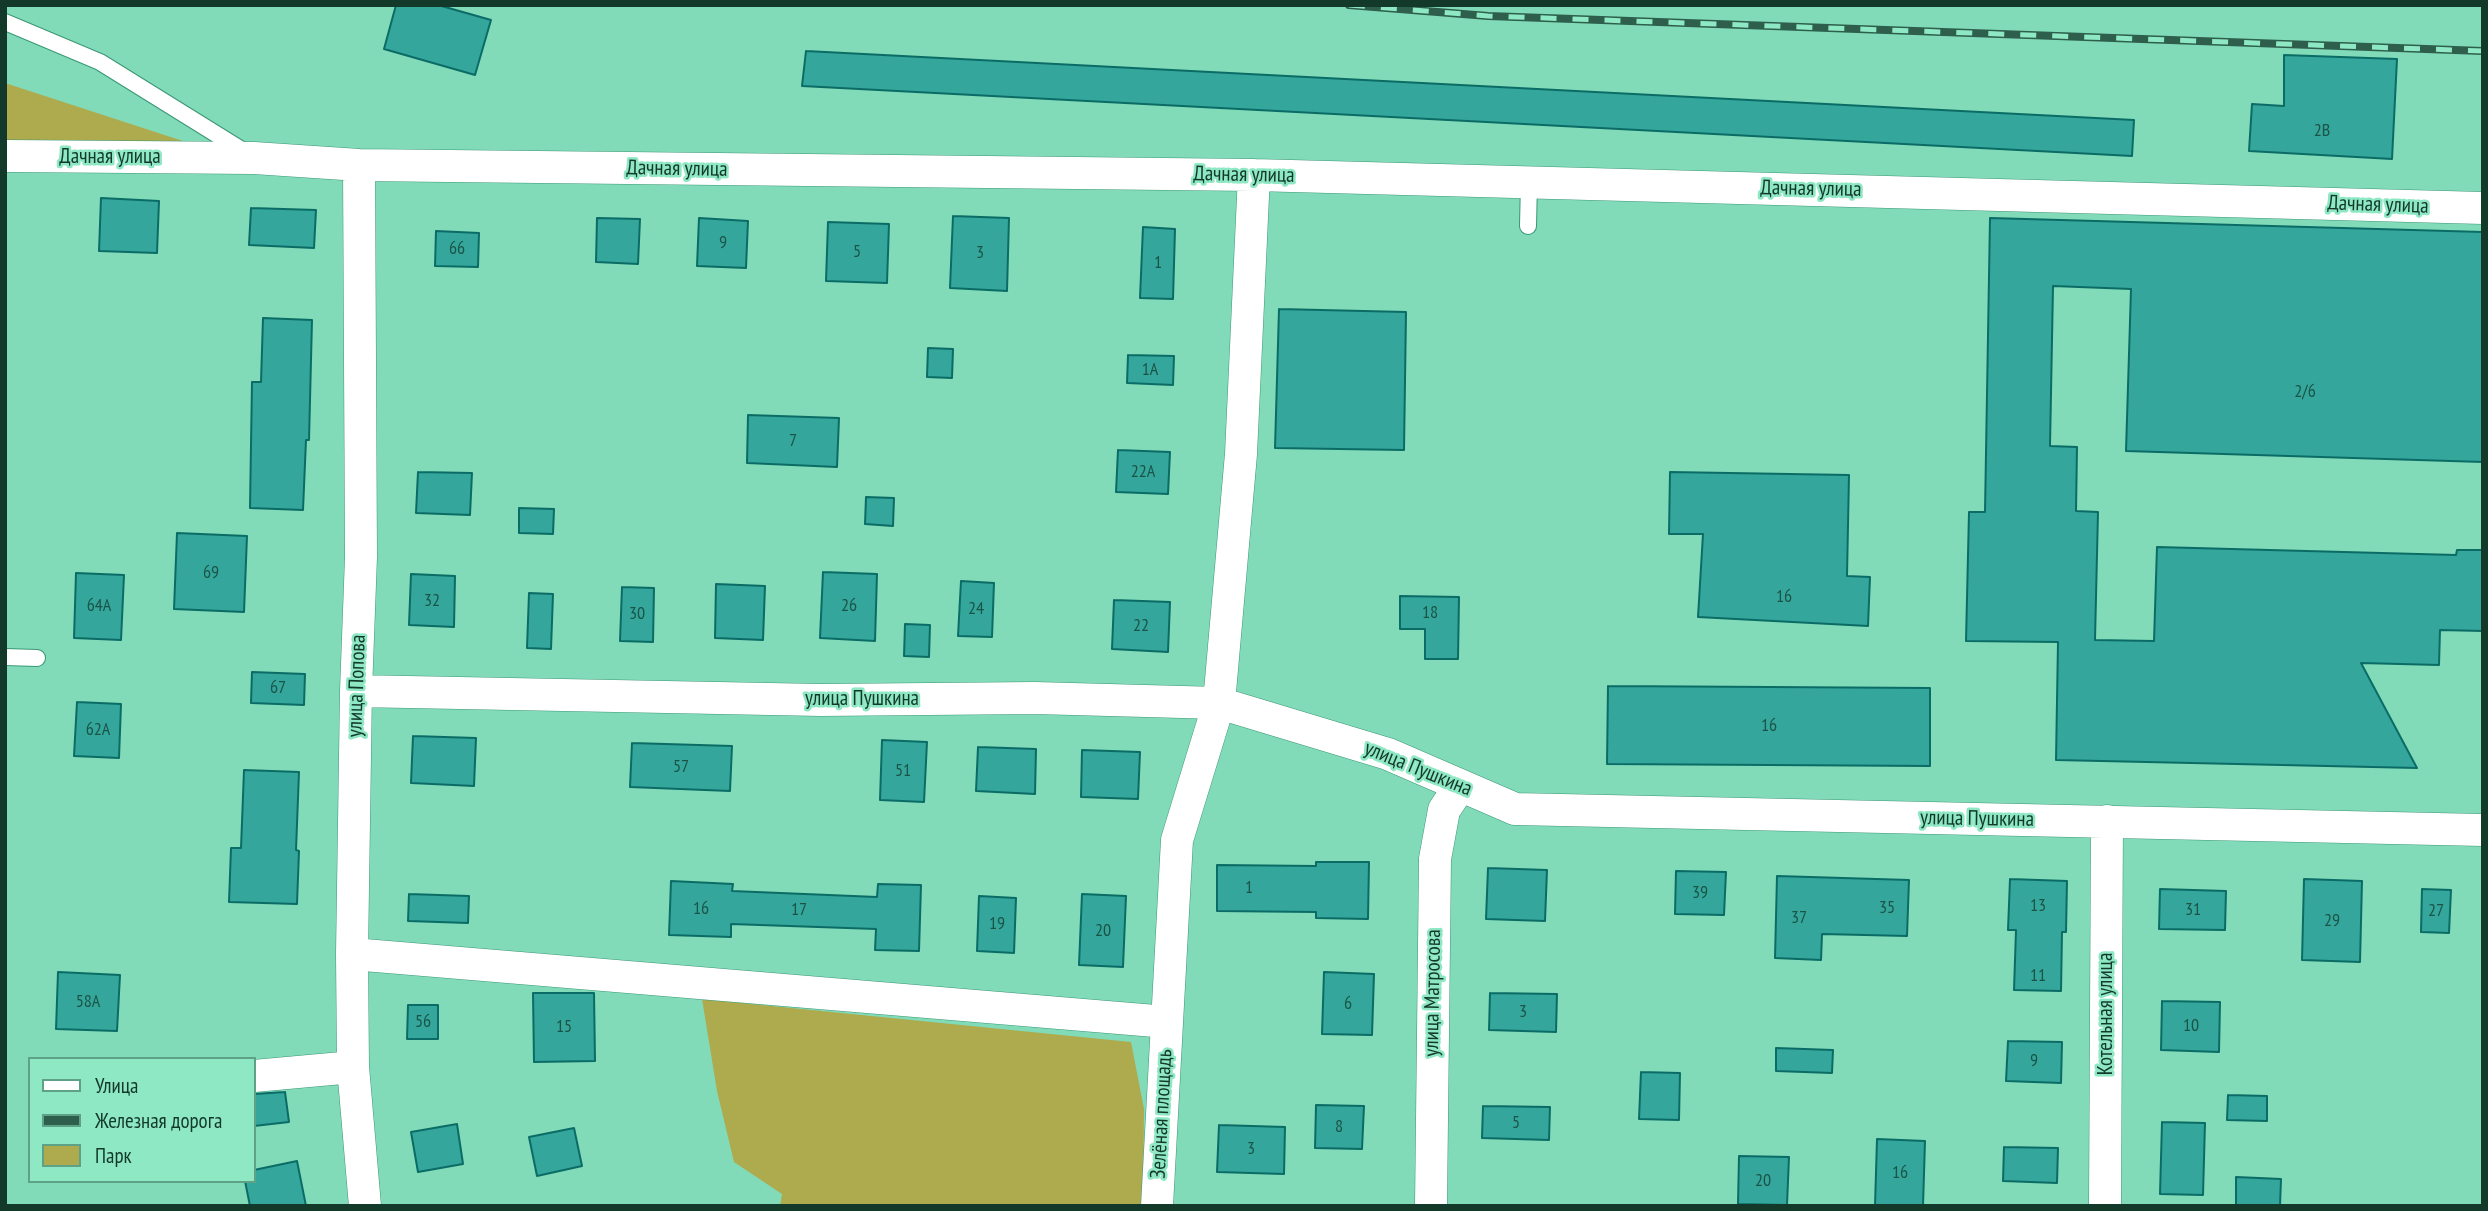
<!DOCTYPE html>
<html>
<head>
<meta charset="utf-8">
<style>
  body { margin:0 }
  #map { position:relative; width:2488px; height:1211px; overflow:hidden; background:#81dbb8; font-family:"PT Sans Narrow",sans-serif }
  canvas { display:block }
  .frame { position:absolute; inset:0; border:7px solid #13392b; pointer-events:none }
  .legend { position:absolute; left:28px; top:1057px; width:228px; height:126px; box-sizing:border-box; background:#8ee8c4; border:2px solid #5da287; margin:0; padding:9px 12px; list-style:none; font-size:21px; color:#13392b }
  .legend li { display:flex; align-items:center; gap:14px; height:35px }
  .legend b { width:35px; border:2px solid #5da287 }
</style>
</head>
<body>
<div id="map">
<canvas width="2488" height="1211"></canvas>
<div class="frame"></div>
<ul class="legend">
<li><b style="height:9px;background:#fff"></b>Улица</li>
<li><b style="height:9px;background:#2d5f4c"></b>Железная дорога</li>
<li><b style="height:19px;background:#aeaa4e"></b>Парк</li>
</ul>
</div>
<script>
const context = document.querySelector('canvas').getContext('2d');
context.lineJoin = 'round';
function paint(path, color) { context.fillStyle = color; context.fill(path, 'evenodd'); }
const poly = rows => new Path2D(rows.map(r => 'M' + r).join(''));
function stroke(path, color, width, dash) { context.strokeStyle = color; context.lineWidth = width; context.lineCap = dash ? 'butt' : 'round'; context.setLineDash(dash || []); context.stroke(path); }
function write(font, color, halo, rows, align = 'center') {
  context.font = font + ' "PT Sans Narrow",sans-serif'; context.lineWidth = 5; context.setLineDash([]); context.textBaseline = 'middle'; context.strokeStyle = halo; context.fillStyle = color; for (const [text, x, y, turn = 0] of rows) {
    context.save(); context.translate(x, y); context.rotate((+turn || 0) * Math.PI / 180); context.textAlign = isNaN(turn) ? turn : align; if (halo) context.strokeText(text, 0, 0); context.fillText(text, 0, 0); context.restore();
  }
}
const green = poly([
  [5,83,189,143,5,141],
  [702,999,1131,1042,1144,1109,1143,1206,780,1206,782,1194,734,1162,717,1091]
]);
const building = poly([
  [396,5,438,5,491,20,475,75,384,49,396,5],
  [806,51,2134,120,2132,156,802,86,806,51],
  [2284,55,2397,59,2392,159,2249,151,2252,104,2284,106,2284,55],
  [101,198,159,201,157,253,99,251,101,198],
  [251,208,316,210,314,248,249,245,251,208],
  [953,216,1009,218,1007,291,950,288,953,216],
  [597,218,640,219,638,264,596,262,597,218],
  [699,218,748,221,746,268,697,266,699,218],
  [1990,218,2483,232,2483,462,2126,451,2131,289,2053,286,2050,446,2077,447,2076,511,2098,512,2095,640,2154,641,2157,547,2456,555,2457,550,2483,550,2483,631,2440,630,2439,665,2361,663,2417,768,2056,760,2058,642,1966,641,1969,512,1985,512,1990,218],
  [828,222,889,224,887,283,826,281,828,222],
  [1143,227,1175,229,1173,299,1140,298,1143,227],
  [436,231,479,233,478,267,435,266,436,231],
  [1279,309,1406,312,1404,450,1275,448,1279,309],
  [263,318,312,320,309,440,306,440,303,510,250,508,252,382,261,382,263,318],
  [928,348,953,349,952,378,927,377,928,348],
  [1128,355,1174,356,1173,385,1127,383,1128,355],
  [748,415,839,418,837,467,747,463,748,415],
  [1118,450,1170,452,1168,494,1116,492,1118,450],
  [418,472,472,473,470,515,416,513,418,472],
  [1670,472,1849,475,1847,576,1870,577,1868,626,1698,617,1703,534,1669,534,1670,472],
  [866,497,894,498,893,526,865,524,866,497],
  [519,508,554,509,553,534,519,533,519,508],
  [177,533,247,536,244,612,174,609,177,533],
  [823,572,877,574,875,641,820,638,823,572],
  [76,573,124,575,121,640,74,638,76,573],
  [411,574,455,576,454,627,409,625,411,574],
  [961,581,994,583,992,637,958,636,961,581],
  [716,584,765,586,763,640,715,638,716,584],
  [622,587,654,588,653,642,620,641,622,587],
  [529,593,553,594,551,649,527,648,529,593],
  [1400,596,1459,597,1458,659,1425,659,1425,629,1400,629,1400,596],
  [1114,600,1170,602,1168,652,1112,649,1114,600],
  [905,624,930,625,929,657,904,656,905,624],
  [252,672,305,674,304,705,251,703,252,672],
  [1608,686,1930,688,1930,766,1607,764,1608,686],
  [77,702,121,704,119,758,74,756,77,702],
  [413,736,476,738,474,786,411,783,413,736],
  [882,740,927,742,924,802,880,800,882,740],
  [632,743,732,746,730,791,630,787,632,743],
  [978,747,1036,749,1035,794,976,791,978,747],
  [1082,750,1140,752,1138,799,1081,797,1082,750],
  [244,770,299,772,296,850,299,851,297,904,229,902,231,848,241,848,244,770],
  [1316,862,1369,862,1368,919,1316,918,1316,912,1217,911,1217,865,1316,866,1316,862],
  [1488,868,1547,870,1545,921,1486,919,1488,868],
  [1676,871,1726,872,1724,915,1675,914,1676,871],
  [1777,876,1909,880,1907,936,1822,934,1821,960,1775,958,1777,876],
  [2010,879,2067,881,2066,932,2062,932,2061,991,2014,990,2016,930,2008,930,2010,879],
  [2304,879,2362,881,2360,962,2302,960,2304,879],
  [671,881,733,884,732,891,877,897,878,884,921,885,919,951,875,950,876,929,731,924,731,937,669,935,671,881],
  [2160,889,2226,891,2225,930,2159,929,2160,889],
  [2422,889,2451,890,2449,933,2421,932,2422,889],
  [409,894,469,896,468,923,408,921,409,894],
  [1082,894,1126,896,1123,967,1079,965,1082,894],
  [979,896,1016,898,1014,953,977,951,979,896],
  [58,972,120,975,117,1031,56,1029,58,972],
  [1324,972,1374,974,1372,1035,1322,1034,1324,972],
  [533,993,594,993,595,1061,534,1062,533,993],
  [1490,993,1557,994,1556,1032,1489,1030,1490,993],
  [2162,1001,2220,1002,2219,1052,2161,1050,2162,1001],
  [408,1005,438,1005,438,1039,407,1039,408,1005],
  [2008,1041,2062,1042,2061,1083,2006,1081,2008,1041],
  [1776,1048,1833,1050,1832,1073,1776,1071,1776,1048],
  [1641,1072,1680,1073,1679,1120,1639,1119,1641,1072],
  [285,1092,289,1122,254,1126,254,1094,285,1092],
  [2228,1095,2267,1096,2267,1121,2227,1120,2228,1095],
  [1316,1105,1364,1106,1362,1149,1315,1148,1316,1105],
  [1483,1106,1550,1107,1549,1140,1482,1138,1483,1106],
  [2162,1122,2205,1123,2203,1195,2160,1194,2162,1122],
  [457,1124,463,1164,418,1172,411,1132,457,1124],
  [1219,1125,1285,1127,1284,1174,1217,1172,1219,1125],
  [574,1128,582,1166,537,1176,529,1137,574,1128],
  [1877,1139,1925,1141,1923,1206,1875,1206,1877,1139],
  [2004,1147,2058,1148,2057,1183,2003,1181,2004,1147],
  [1739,1156,1789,1157,1787,1205,1738,1204,1739,1156],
  [297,1161,306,1206,250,1206,245,1181,254,1181,254,1170,297,1161],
  [2236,1177,2281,1179,2280,1206,2236,1206,2236,1177]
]);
const service = poly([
  [5,22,100,62,245,152],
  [1528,226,1529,182],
  [5,657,37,658]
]);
const minor = poly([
  [5,156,254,158,359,165,1254,175,2483,208],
  [359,165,361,557,356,691,352,954,353,1067,365,1206],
  [356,691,821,700,1035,698,1219,703,1388,754,1515,809,2483,830],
  [352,954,1167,1022],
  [254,1076,353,1067],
  [1157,1206,1177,840,1219,703,1241,454,1254,175],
  [1431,1206,1435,859,1444,810,1460,786],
  [2105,1206,2107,821]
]);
const rail = poly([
  [1349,5,1488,16,2483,51]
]);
const numberNames = [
  ["2В",2322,131],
  ["9",723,243],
  ["66",457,249],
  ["5",857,252],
  ["3",980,253],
  ["1",1158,263],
  ["1А",1150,370],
  ["2/6",2305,392],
  ["7",793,441],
  ["22А",1143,472],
  ["69",211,573],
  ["16",1784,597],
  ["32",432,601],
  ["64А",99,606],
  ["26",849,606],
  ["24",976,609],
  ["18",1430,613],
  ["30",637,614],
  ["22",1141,626],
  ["67",278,688],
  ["16",1769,726],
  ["62А",98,730],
  ["57",681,767],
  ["51",903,771],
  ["1",1249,888],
  ["39",1700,893],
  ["13",2038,906],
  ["35",1887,908],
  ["16",701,909],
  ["17",799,910],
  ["31",2193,910],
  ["27",2436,911],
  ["37",1799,918],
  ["29",2332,921],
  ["19",997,924],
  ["20",1103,931],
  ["11",2038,976],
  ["58А",88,1002],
  ["6",1348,1004],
  ["3",1523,1012],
  ["56",423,1022],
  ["10",2191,1026],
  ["15",564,1027],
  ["9",2034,1061],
  ["5",1516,1123],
  ["8",1339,1127],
  ["3",1251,1149],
  ["16",1900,1173],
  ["20",1763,1181]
];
const streetNames = [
  ["Дачная улица",110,157],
  ["Дачная улица",677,169,1],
  ["Дачная улица",1244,175,1],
  ["Дачная улица",1811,189,1],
  ["Дачная улица",2378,205,2],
  ["улица Попова",357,686,-88],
  ["улица Пушкина",862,699],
  ["улица Пушкина",1418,769,22],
  ["улица Пушкина",1977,819,1],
  ["улица Матросова",1433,993,-89],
  ["Котельная улица",2106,1014,-90],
  ["Зелёная площадь",1162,1114,-87]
];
paint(green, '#aeaa4e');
paint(building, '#34a69c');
stroke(building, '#0b6c65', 2);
stroke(service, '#3a9776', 18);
stroke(minor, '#3a9776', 33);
stroke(service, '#fff', 16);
stroke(minor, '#fff', 32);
stroke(rail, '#2d5f4c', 8);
stroke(rail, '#8ee8c4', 5, [16]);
write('18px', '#1b5447', null, numberNames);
write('21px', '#13392b', '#8ee8c4', streetNames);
</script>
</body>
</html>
